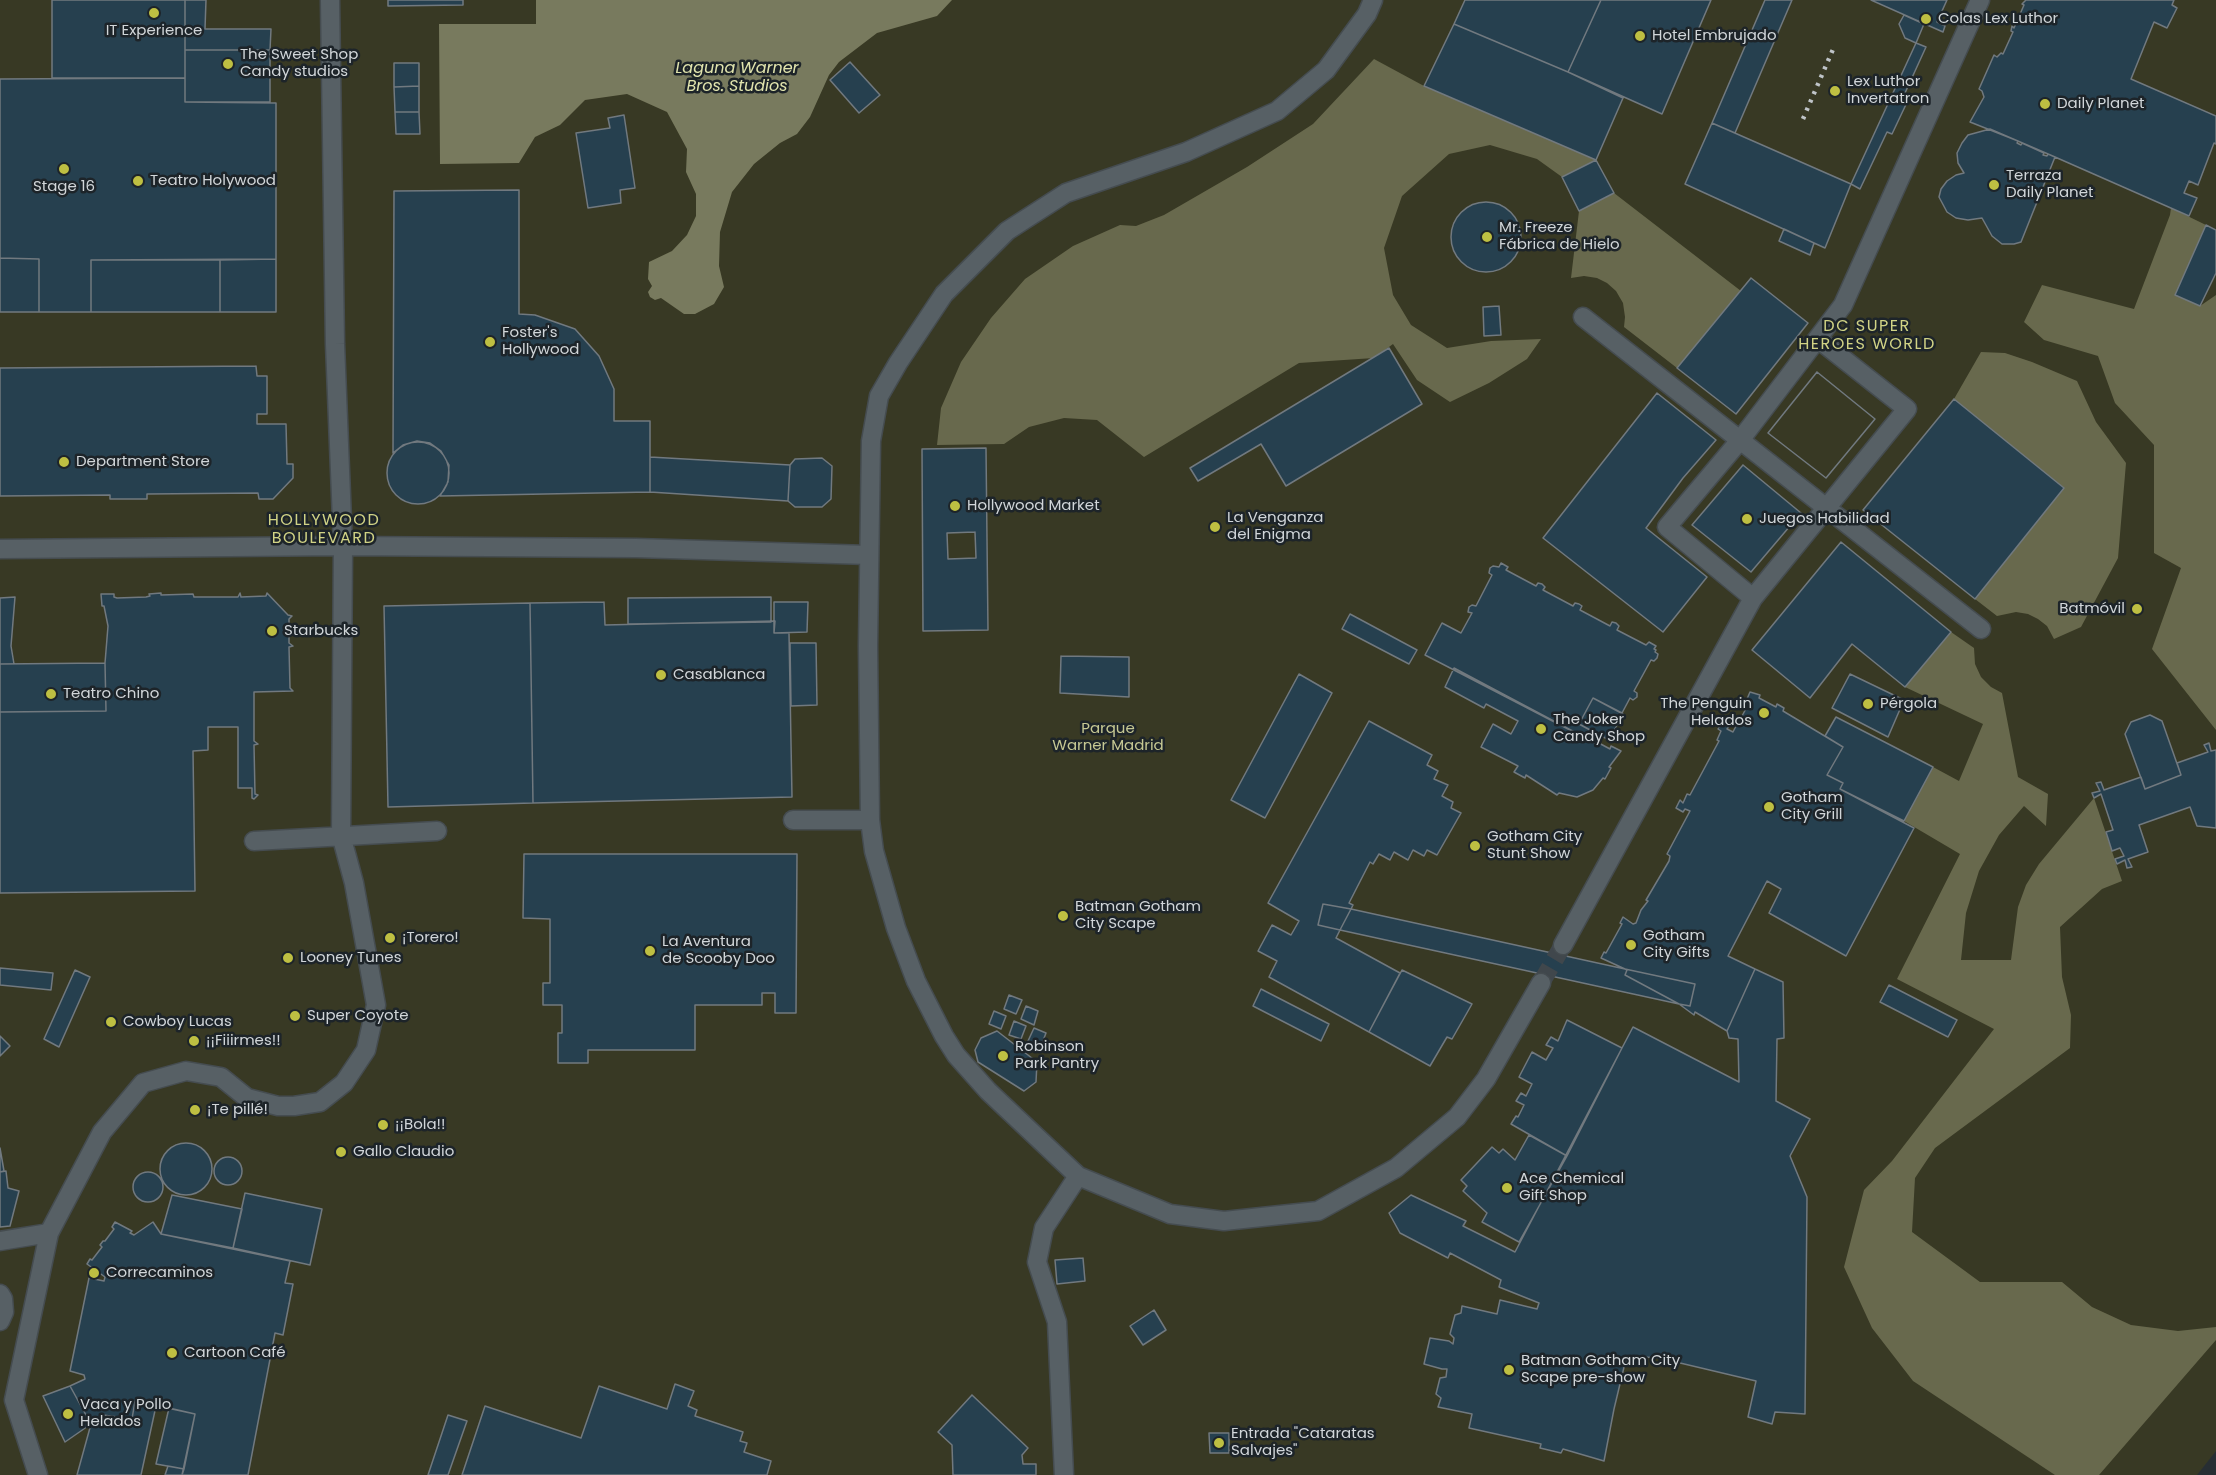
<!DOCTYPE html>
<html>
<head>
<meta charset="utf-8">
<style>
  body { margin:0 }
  canvas { display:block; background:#272e33 }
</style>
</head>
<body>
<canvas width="2216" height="1475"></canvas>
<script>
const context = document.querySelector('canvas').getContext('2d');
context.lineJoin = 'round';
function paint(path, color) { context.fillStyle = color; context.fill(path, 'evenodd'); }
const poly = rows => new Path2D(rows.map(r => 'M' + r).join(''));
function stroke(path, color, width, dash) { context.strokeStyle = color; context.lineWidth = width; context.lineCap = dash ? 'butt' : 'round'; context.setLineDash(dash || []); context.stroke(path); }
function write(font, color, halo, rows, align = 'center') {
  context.font = font + ' Poppins,sans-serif'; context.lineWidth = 5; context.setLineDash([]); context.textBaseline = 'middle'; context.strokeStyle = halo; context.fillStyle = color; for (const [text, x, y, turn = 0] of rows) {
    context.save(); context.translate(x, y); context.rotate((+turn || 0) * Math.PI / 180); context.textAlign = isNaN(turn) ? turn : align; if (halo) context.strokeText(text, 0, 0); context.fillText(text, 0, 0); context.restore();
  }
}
const green = poly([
  [0,0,2216,0,2216,1451,2197,1475,0,1475]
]);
const forest = poly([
  [1374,59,1424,86,1596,160,1562,177,1537,159,1490,145,1449,154,1402,196,1384,248,1393,295,1411,325,1447,348,1491,341,1541,339,1527,359,1489,383,1450,402,1417,380,1393,344,1374,358,1299,363,1144,457,1097,420,1064,418,1029,427,1004,444,937,445,941,408,961,362,991,318,1025,279,1073,246,1120,225,1136,226,1164,215,1247,167,1313,124],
  [1614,193,1741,291,1677,368,1624,327,1625,317,1623,303,1616,291,1607,283,1597,278,1584,276,1571,278,1579,211],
  [2171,208,2206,225,2176,294,2200,306,2216,295,2216,730,2152,649,2181,568,2154,553,2154,445,2115,403,2098,356,2044,340,2024,322,2042,285,2134,309,2170,215],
  [1981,352,2005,353,2032,362,2077,381,2096,422,2126,463,2118,558,2081,627,2054,639,2047,626,2038,619,2028,614,2016,612,1997,616,1975,599,2063,488,1954,399],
  [1951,632,1974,648,1975,664,1981,677,1991,687,2002,693,2018,777,2048,794,2046,826,2024,806,1999,835,1979,871,1966,913,1961,960,2011,960,2018,907,2026,885,2039,864,2094,798,2122,881,2102,889,2060,927,2062,977,2071,1015,2070,1048,1935,1148,1915,1178,1912,1232,1980,1282,2062,1282,2092,1307,2131,1325,2178,1331,2216,1327,2216,1340,2099,1475,2055,1475,1913,1381,1872,1328,1844,1267,1864,1190,1892,1161,1994,1029,1897,979,1960,854,1904,821,1933,767,1959,781,1983,724,1905,687]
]);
const water = poly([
  [536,0,952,0,937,16,877,33,839,62,829,75,810,117,797,134,780,143,754,164,732,192,720,232,719,266,724,287,714,304,695,314,684,314,661,298,655,300,650,297,648,292,652,286,648,279,649,262,672,251,687,235,696,216,696,194,686,172,687,149,667,112,627,94,585,100,560,125,535,137,519,163,440,164,439,24,536,24]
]);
const building = poly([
  [52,0,185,0,185,78,52,78,52,0],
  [185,0,206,0,205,29,271,29,270,50,185,50,185,0],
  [388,0,463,0,463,5,388,6,388,0],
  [1465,0,1601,0,1568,72,1454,24,1465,0],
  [1601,0,1711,0,1662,114,1568,72,1601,0],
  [1765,0,1792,0,1735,133,1712,123,1765,0],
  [1871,0,1947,0,1937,22,1945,26,1943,32,1871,0],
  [2026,0,2174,0,2172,5,2177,8,2167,28,2154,22,2131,79,2216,116,2216,144,2214,143,2198,185,2189,181,2184,193,2197,198,2189,216,2055,157,2048,154,2047,156,2043,155,2044,153,2022,143,2021,145,2017,143,2018,141,1970,122,1984,97,1982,91,1979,89,1994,55,1997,57,2001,53,2003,54,2013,32,2011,31,2012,26,2014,28,2024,5,2022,4,2026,0],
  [1904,15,1924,24,1916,43,1905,38,1899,24,1904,15],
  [1454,24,1568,72,1623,98,1596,160,1424,86,1454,24],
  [1916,43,1926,47,1905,93,1910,96,1892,134,1887,132,1860,189,1851,184,1916,43],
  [185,50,270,50,270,102,185,102,185,50],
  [850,62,880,95,859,113,830,80,850,62],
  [394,63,419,63,419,86,394,87,394,63],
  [185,78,185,102,276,103,276,259,91,260,91,312,39,312,39,259,0,258,0,79,185,78],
  [419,86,419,112,395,112,394,87,419,86],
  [395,112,419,112,420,134,396,134,395,112],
  [624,115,635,188,620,190,621,203,588,208,576,133,610,128,608,118,624,115],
  [1712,123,1851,184,1825,248,1685,184,1712,123],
  [1990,129,2055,157,2021,242,2014,244,2002,244,1992,236,1982,218,1968,220,1956,218,1947,212,1939,197,1941,189,1947,181,1956,175,1964,173,1958,163,1957,153,1962,143,1968,135,1990,129],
  [1596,160,1614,193,1579,211,1562,177,1596,160],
  [519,190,519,314,535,315,575,329,599,356,614,389,614,421,650,421,650,492,440,496,448,482,449,465,441,451,430,443,417,441,403,445,393,453,394,191,519,190],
  '1451 237a35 35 0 1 1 70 0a35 35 0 1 1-70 0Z',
  [2206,225,2216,230,2216,273,2200,306,2175,295,2206,225],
  [1784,229,1814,243,1810,255,1779,241,1784,229],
  [0,258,39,259,39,312,0,312,0,258],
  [276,259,276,312,220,312,220,260,276,259],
  [91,260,220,260,220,312,91,312,91,260],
  [1751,278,1808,323,1736,414,1677,368,1751,278],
  [1499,306,1501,335,1484,336,1483,307,1499,306],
  [1389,348,1422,404,1286,486,1261,444,1198,481,1190,468,1389,348],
  [256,366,257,376,267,376,267,414,257,414,257,424,286,424,287,464,293,464,293,478,273,499,259,499,258,493,147,494,147,499,110,499,110,495,0,496,0,368,256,366],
  [1817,372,1875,419,1826,478,1768,433,1817,372],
  [1817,372,1875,419,1826,478,1768,433,1817,372],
  [1657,393,1716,440,1683,478,1646,528,1707,577,1663,632,1543,538,1657,393],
  [1954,399,2064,488,1975,599,1863,510,1954,399],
  '387 473a31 31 0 1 1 62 0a31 31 0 1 1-62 0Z',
  [986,448,988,630,923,631,922,449,986,448],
  [650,457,790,465,788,501,650,492,650,457],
  [822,458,832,466,831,499,822,507,795,507,788,501,790,465,795,459,822,458],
  [1743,465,1801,513,1751,572,1692,525,1743,465],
  [975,532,976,558,948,559,947,533,975,532],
  [1841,542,1951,632,1905,687,1852,644,1810,698,1752,650,1841,542],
  [1501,563,1508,567,1506,570,1536,586,1538,583,1542,584,1545,587,1543,590,1573,606,1575,603,1579,604,1582,606,1580,610,1610,626,1612,622,1616,623,1619,626,1617,630,1646,645,1649,642,1656,646,1654,649,1656,650,1655,652,1658,654,1657,658,1654,661,1651,660,1634,691,1637,693,1637,697,1633,700,1630,698,1622,713,1593,698,1579,724,1601,736,1597,744,1425,655,1442,623,1461,633,1472,613,1468,612,1469,607,1472,605,1476,606,1492,575,1489,573,1490,568,1493,566,1499,567,1501,563],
  [161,593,161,595,193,594,194,597,238,597,240,593,241,597,266,596,267,593,288,615,292,616,289,619,289,643,293,646,289,647,290,688,293,691,254,692,254,741,258,744,254,745,255,794,258,795,254,799,252,798,252,788,238,788,238,727,208,727,208,750,193,751,195,891,0,893,0,712,106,711,105,663,108,626,104,606,102,606,101,594,114,594,114,597,117,598,146,597,150,596,149,594,161,593],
  [15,597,11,646,14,664,0,664,0,598,15,597],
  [771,597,771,622,628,624,628,598,771,597],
  [604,602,605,625,775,621,774,633,789,633,792,797,533,803,530,603,604,602],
  [774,602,808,602,807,632,774,633,774,602],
  [530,603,533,803,388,807,384,606,530,603],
  [1350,614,1417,650,1409,664,1342,629,1350,614],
  [790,643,816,643,817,705,791,706,790,643],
  [1061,656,1129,657,1129,697,1060,693,1061,656],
  [105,663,106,711,0,712,0,664,105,663],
  [1454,668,1597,744,1597,742,1610,749,1611,746,1621,751,1609,767,1611,768,1605,779,1603,778,1593,790,1577,797,1559,793,1557,795,1526,775,1525,778,1514,772,1518,766,1481,747,1493,724,1511,734,1518,721,1486,704,1484,708,1445,687,1454,668],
  [1299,674,1332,693,1265,818,1231,800,1299,674],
  [1850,674,1904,700,1888,737,1832,708,1850,674],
  [1750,692,1760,695,1759,698,1776,707,1777,704,1784,708,1783,711,1843,747,1827,775,1843,783,1840,789,1914,828,1846,956,1769,913,1781,889,1767,881,1728,956,1755,969,1727,1031,1695,1012,1694,1015,1679,1004,1690,1006,1695,984,1625,969,1601,958,1604,952,1606,953,1622,924,1620,923,1623,917,1633,924,1636,923,1641,910,1648,901,1646,900,1669,861,1670,856,1667,854,1690,811,1685,809,1683,812,1676,808,1680,800,1683,803,1687,794,1690,795,1719,741,1717,740,1721,731,1718,729,1722,722,1729,726,1727,729,1733,732,1737,724,1734,723,1738,716,1741,718,1750,701,1747,699,1750,692],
  [1593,698,1623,714,1609,740,1579,724,1593,698],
  [2150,715,2162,721,2181,775,2145,789,2125,734,2131,722,2150,715],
  [1836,717,1933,767,1904,821,1840,789,1843,783,1827,775,1843,747,1825,736,1836,717],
  [1369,721,1432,755,1427,765,1438,771,1434,779,1448,785,1442,796,1453,802,1451,808,1461,813,1437,855,1427,850,1424,856,1413,850,1408,860,1394,852,1390,860,1379,854,1373,864,1370,862,1349,903,1353,905,1351,909,1323,904,1318,925,1340,930,1336,938,1400,973,1369,1032,1269,977,1277,961,1258,951,1272,925,1291,935,1299,921,1268,903,1369,721],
  [2209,743,2211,751,2216,750,2216,828,2197,826,2190,807,2139,825,2148,852,2128,859,2132,867,2127,868,2125,860,2117,864,2115,859,2124,856,2120,848,2112,851,2106,832,2113,830,2101,794,2094,798,2092,793,2100,791,2096,783,2101,782,2104,790,2141,777,2145,789,2181,775,2177,763,2208,752,2204,745,2209,743],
  [524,854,797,854,796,1013,775,1013,775,993,762,993,762,1005,695,1005,695,1050,588,1050,588,1063,558,1063,558,1033,562,1033,562,1005,543,1005,543,983,550,983,550,919,523,918,524,854],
  [1323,904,1351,909,1340,930,1318,925,1323,904],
  [1351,909,1625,969,1627,970,1625,975,1679,1004,1340,930,1351,909],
  [0,968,53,973,51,990,0,985,0,968],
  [1625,969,1695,984,1690,1006,1679,1004,1625,975,1627,970,1625,969],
  [1755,969,1783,982,1784,1038,1777,1039,1776,1101,1810,1119,1790,1156,1807,1197,1805,1414,1775,1412,1772,1424,1748,1417,1756,1381,1659,1358,1629,1356,1625,1363,1614,1409,1604,1461,1563,1449,1561,1453,1540,1448,1541,1444,1469,1428,1472,1414,1438,1407,1441,1398,1436,1394,1440,1378,1446,1377,1447,1369,1442,1369,1424,1364,1430,1338,1449,1341,1453,1344,1454,1338,1450,1334,1455,1315,1461,1313,1462,1306,1497,1314,1500,1300,1537,1309,1539,1303,1499,1287,1501,1280,1450,1253,1448,1258,1400,1233,1389,1213,1411,1195,1466,1221,1463,1226,1515,1252,1633,1027,1739,1082,1738,1039,1729,1038,1727,1031,1755,969],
  [75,970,90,977,59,1047,44,1039,75,970],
  [1402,970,1472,1004,1452,1039,1447,1037,1430,1066,1369,1032,1402,970],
  [1889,985,1957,1020,1948,1037,1880,1002,1889,985],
  [1261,989,1329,1024,1321,1041,1253,1006,1261,989],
  [1009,995,1022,1000,1016,1014,1004,1009,1009,995],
  [1026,1006,1038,1011,1034,1025,1021,1019,1026,1006],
  [994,1011,1006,1016,1001,1029,989,1024,994,1011],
  [1567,1020,1622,1048,1567,1156,1511,1124,1516,1116,1518,1117,1524,1105,1516,1101,1521,1093,1526,1096,1532,1084,1519,1077,1532,1052,1546,1060,1553,1048,1546,1045,1551,1037,1558,1041,1567,1020],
  [1014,1021,1026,1026,1021,1039,1009,1035,1014,1021],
  [1034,1028,1046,1033,1041,1046,1028,1041,1034,1028],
  [997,1031,1037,1062,1036,1082,1024,1091,978,1062,975,1050,981,1038,997,1031],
  [0,1036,10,1046,0,1056,0,1036],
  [1529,1135,1567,1156,1519,1242,1482,1222,1487,1213,1463,1191,1467,1186,1461,1180,1492,1147,1499,1153,1503,1149,1515,1160,1529,1135],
  '160 1169a26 26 0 1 1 52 0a26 26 0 1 1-52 0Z',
  [0,1148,4,1171,0,1172,0,1148],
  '214 1171a14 14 0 1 1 28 0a14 14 0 1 1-28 0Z',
  [6,1171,8,1188,19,1191,10,1226,0,1227,0,1172,6,1171],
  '133 1187a15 15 0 1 1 30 0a15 15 0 1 1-30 0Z',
  [245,1193,322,1209,310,1265,233,1248,245,1193],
  [172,1195,242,1209,233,1248,161,1234,172,1195],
  [115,1222,132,1231,130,1233,134,1235,153,1222,161,1234,290,1261,285,1283,293,1284,283,1335,275,1333,248,1475,182,1475,195,1414,135,1401,132,1419,103,1415,91,1424,70,1386,85,1379,84,1375,70,1371,89,1278,104,1281,105,1277,87,1264,90,1259,92,1260,102,1247,100,1245,103,1241,105,1241,114,1229,112,1227,115,1222],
  [1083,1258,1085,1281,1057,1284,1055,1260,1083,1258],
  [1154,1310,1166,1330,1143,1345,1130,1326,1154,1310],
  [675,1384,694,1391,688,1406,697,1410,695,1416,743,1432,740,1441,747,1443,744,1452,771,1461,767,1475,462,1475,485,1406,581,1438,599,1386,667,1409,675,1384],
  [70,1386,91,1424,65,1442,43,1396,70,1386],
  [972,1395,1028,1448,1022,1455,1023,1464,1036,1464,1036,1475,953,1475,952,1445,938,1432,972,1395],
  [135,1401,156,1406,141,1475,77,1475,91,1424,103,1415,132,1419,135,1401],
  [169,1408,195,1414,184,1469,156,1464,169,1408],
  [448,1415,467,1421,448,1475,428,1475,448,1415],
  [1209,1433,1229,1433,1229,1453,1210,1453,1209,1433],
  [168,1466,184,1469,182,1475,165,1475,168,1466]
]);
const pedestrianTunnel = poly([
  [1541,983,1563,945]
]);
const pedestrian = poly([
  [1583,317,1981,629],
  [1818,339,1907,409,1753,598,1667,527,1741,439,1843,305,1980,0],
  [0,549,343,546,636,548,869,555],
  [793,820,870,820,874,851,896,928,916,981,944,1036,956,1055,988,1091,1078,1176,1170,1214,1224,1221,1318,1211,1396,1168,1457,1117,1486,1079,1541,983],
  [870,820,868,646,871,441,879,396,898,363,944,294,1007,231,1066,193,1186,152,1277,111,1326,70,1367,14,1373,0],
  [254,841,437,831],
  [1563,945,1753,598],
  [0,1241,49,1233],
  [0,1294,3,1299,4,1312,0,1321],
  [38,1475,14,1400,49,1233,102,1132,143,1083,186,1071,221,1077,247,1098,278,1106,294,1106,320,1102,344,1083,366,1050,376,1005,354,883,341,835,343,546,335,344,330,0],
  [1064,1475,1057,1322,1037,1262,1044,1228,1078,1176]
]);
const rail = poly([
  [1803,119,1834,47]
]);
const markers = [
  [154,13,6,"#bebf42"],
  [1926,19,6,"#bebf42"],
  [1640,36,6,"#bebf42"],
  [228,64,6,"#bebf42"],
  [1835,91,6,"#bebf42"],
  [2045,104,6,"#bebf42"],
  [64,169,6,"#bebf42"],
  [138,181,6,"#bebf42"],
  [1994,185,6,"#bebf42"],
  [1487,237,6,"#bebf42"],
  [490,342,6,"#bebf42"],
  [64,462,6,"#bebf42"],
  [955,506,6,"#bebf42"],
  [1747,519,6,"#bebf42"],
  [1215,527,6,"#bebf42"],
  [2137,609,6,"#bebf42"],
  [272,631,6,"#bebf42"],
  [661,675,6,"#bebf42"],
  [51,694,6,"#bebf42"],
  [1868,704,6,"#bebf42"],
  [1764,713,6,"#bebf42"],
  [1541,729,6,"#bebf42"],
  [1769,807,6,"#bebf42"],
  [1475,846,6,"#bebf42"],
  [1063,916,6,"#bebf42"],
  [390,938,6,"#bebf42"],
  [1631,945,6,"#bebf42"],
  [650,951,6,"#bebf42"],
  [288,958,6,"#bebf42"],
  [295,1016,6,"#bebf42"],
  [111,1022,6,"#bebf42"],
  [194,1041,6,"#bebf42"],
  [1003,1056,6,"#bebf42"],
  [195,1110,6,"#bebf42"],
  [383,1125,6,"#bebf42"],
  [341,1152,6,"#bebf42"],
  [1507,1188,6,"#bebf42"],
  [94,1273,6,"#bebf42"],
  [172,1353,6,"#bebf42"],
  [1509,1370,6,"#bebf42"],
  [68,1414,6,"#bebf42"],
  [1219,1443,6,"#bebf42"]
];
const poiNames = [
  ["Colas Lex Luthor",1938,19],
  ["IT Experience",154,31,"center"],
  ["Hotel Embrujado",1652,36],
  ["The Sweet Shop",240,55],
  ["Candy studios",240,72],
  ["Lex Luthor",1847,82],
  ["Invertatron",1847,99],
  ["Daily Planet",2057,104],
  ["Terraza",2006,176],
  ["Daily Planet",2006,193],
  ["Teatro Holywood",150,181],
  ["Stage 16",64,187,"center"],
  ["Mr. Freeze",1499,228],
  ["Fábrica de Hielo",1499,245],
  ["Foster's",502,333],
  ["Hollywood",502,350],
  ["Department Store",76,462],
  ["Hollywood Market",967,506],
  ["La Venganza",1227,518],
  ["del Enigma",1227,535],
  ["Juegos Habilidad",1759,519],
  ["Batmóvil",2125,609,"right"],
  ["Starbucks",284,631],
  ["Casablanca",673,675],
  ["Teatro Chino",63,694],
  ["The Penguin",1752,704,"right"],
  ["Helados",1752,721,"right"],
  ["Pérgola",1880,704],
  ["The Joker",1553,720],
  ["Candy Shop",1553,737],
  ["Gotham",1781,798],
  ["City Grill",1781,815],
  ["Gotham City",1487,837],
  ["Stunt Show",1487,854],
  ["Batman Gotham",1075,907],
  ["City Scape",1075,924],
  ["Gotham",1643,936],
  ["City Gifts",1643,953],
  ["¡Torero!",402,938],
  ["La Aventura",662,942],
  ["de Scooby Doo",662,959],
  ["Looney Tunes",300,958],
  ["Super Coyote",307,1016],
  ["Cowboy Lucas",123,1022],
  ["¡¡Fiiirmes!!",206,1041],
  ["Robinson",1015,1047],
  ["Park Pantry",1015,1064],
  ["¡Te pillé!",207,1110],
  ["¡¡Bola!!",395,1125],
  ["Gallo Claudio",353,1152],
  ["Ace Chemical",1519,1179],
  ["Gift Shop",1519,1196],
  ["Correcaminos",106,1273],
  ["Cartoon Café",184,1353],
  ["Batman Gotham City",1521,1361],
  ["Scape pre-show",1521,1378],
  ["Vaca y Pollo",80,1405],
  ["Helados",80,1422],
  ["Entrada \"Cataratas",1231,1434],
  ["Salvajes\"",1231,1451]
];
const parkNames = [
  ["Parque",1108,729],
  ["Warner Madrid",1108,746]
];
const waterNames = [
  ["Laguna Warner",737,69],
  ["Bros. Studios",737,87]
];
const neighbourhoodNames = [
  ["DC SUPER",1867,327],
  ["HEROES WORLD",1867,345],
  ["HOLLYWOOD",324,521],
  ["BOULEVARD",324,539]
];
paint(green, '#383924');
paint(forest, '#68694d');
paint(water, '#787a5e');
paint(building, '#26404f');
stroke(building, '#71797f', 1.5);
stroke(pedestrianTunnel, '#40474c', 18, [18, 9]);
stroke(pedestrian, '#454c50', 21);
stroke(pedestrian, '#576065', 18);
stroke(rail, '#bfc4c8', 4.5, [3, 6]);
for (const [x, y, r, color] of markers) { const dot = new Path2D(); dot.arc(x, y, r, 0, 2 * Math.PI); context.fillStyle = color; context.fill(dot); stroke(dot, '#1d2429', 2); }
write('15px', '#d1d6d9', '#1d2429', poiNames, 'left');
write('15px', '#c6c893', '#1d2429', parkNames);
write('italic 16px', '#e2e5ae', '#1d2429', waterNames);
context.letterSpacing = '1.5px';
write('16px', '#d1d385', '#1d2429', neighbourhoodNames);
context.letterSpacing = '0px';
</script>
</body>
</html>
